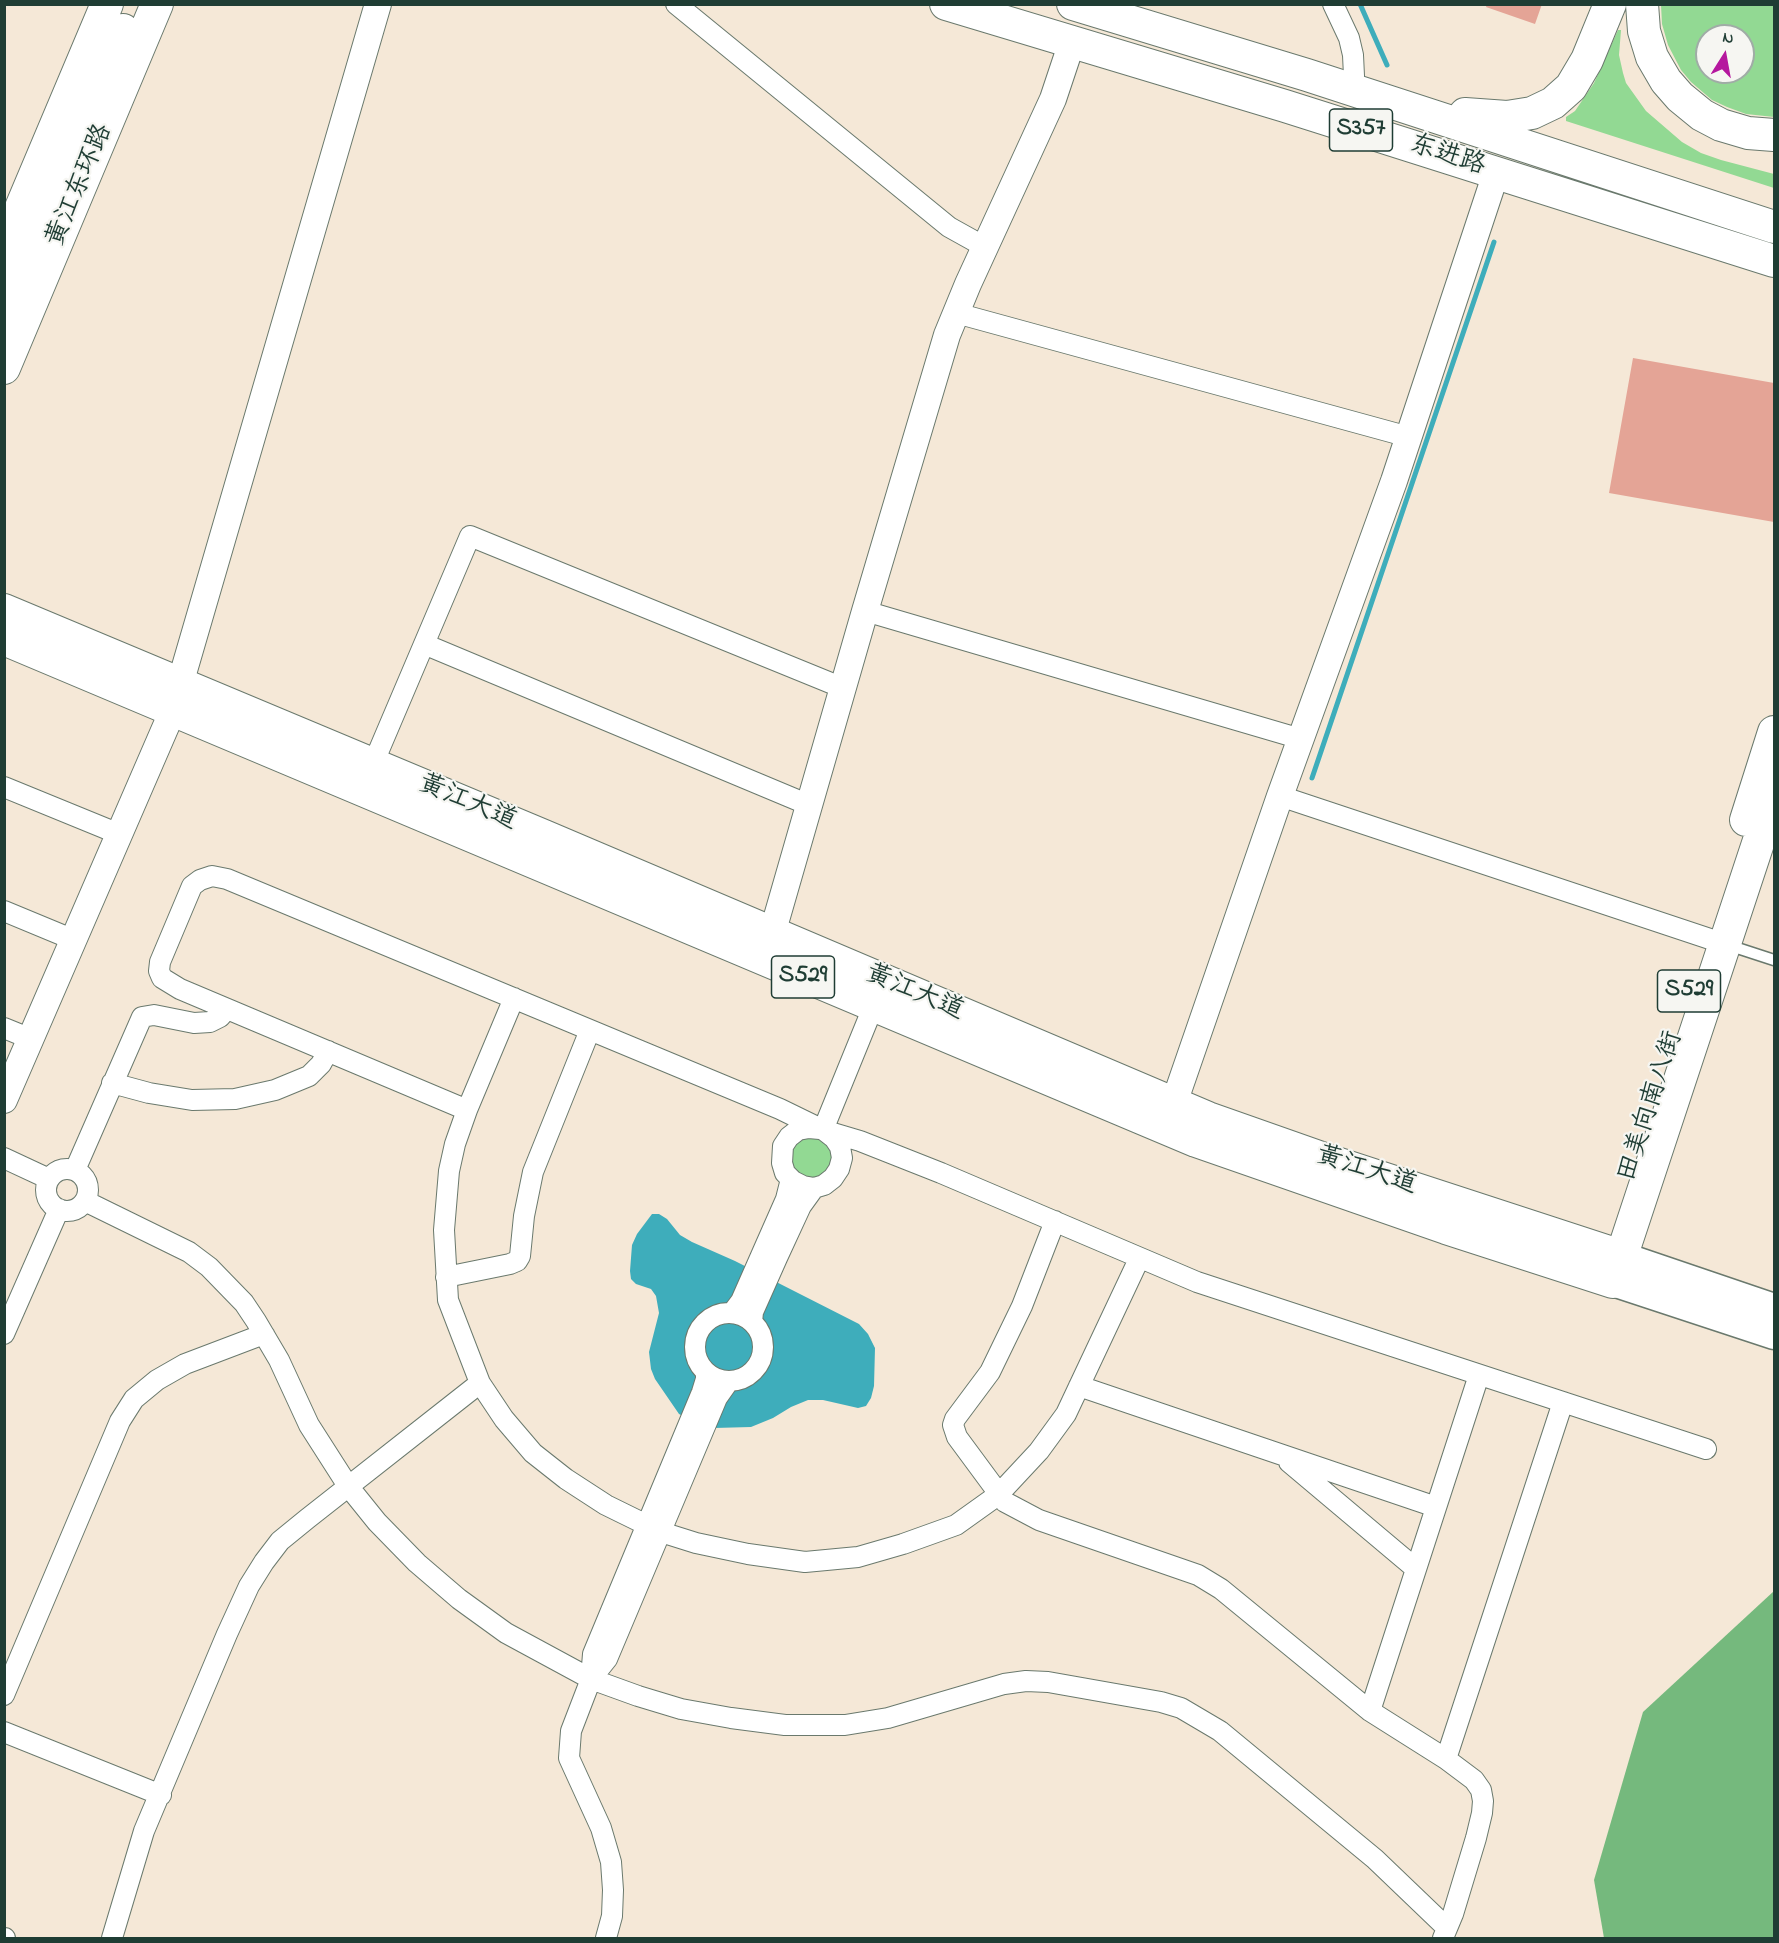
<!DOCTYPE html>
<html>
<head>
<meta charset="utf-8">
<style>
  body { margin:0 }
  #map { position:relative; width:1779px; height:1943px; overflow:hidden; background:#f5e8d7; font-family:"Indie Flower",sans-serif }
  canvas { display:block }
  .frame { position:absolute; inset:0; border:6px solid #1f3d34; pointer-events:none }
  .north { position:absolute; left:1695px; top:24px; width:60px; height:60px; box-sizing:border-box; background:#f6f6f2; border:2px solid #a0aca6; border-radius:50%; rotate:11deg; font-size:16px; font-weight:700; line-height:24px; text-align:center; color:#1f3d34 }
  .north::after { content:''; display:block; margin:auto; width:21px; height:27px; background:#b5179e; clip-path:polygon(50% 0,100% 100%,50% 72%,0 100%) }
</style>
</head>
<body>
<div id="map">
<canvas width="1779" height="1943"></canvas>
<div class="frame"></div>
<div class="north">N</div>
</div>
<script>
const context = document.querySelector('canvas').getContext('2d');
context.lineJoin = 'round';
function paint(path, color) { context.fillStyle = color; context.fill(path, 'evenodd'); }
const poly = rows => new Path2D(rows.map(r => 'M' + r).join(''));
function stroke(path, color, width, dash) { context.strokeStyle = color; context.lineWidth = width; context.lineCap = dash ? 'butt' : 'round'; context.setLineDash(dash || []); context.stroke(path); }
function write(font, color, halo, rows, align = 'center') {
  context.font = font + ' "Indie Flower","LXGW WenKai TC",sans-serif'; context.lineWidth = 4.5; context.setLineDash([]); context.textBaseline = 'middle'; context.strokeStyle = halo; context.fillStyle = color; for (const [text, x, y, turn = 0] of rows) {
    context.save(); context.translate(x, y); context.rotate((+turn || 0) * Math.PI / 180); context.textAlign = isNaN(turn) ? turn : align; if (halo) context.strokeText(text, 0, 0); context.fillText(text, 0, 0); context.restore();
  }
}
const green = poly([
  [1661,5,1774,5,1774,117,1746,114,1727,107,1712,100,1691,82,1681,70,1668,45,1662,24],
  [1707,36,1743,36,1743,72,1707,72],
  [1618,30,1621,30,1619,55,1623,73,1626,83,1646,111,1682,142,1701,153,1721,160,1774,174,1774,188,1566,121,1566,117,1575,111,1594,83],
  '790 1158a21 21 0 1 1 42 0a21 21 0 1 1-42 0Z'
]);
const forest = poly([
  [1774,1591,1774,1938,1604,1938,1594,1880,1643,1712]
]);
const water = poly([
  [652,1214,659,1214,667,1219,680,1235,692,1242,735,1261,859,1324,868,1334,875,1348,874,1386,871,1398,866,1406,858,1408,823,1400,808,1400,791,1407,773,1418,751,1427,714,1428,695,1422,679,1414,655,1379,651,1369,649,1352,659,1313,656,1296,651,1289,636,1284,631,1279,630,1271,632,1245,637,1234]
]);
const stream = poly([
  [1360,4,1387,65],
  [1312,778,1494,242]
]);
const building = poly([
  [1487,4,1542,4,1535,24,1486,7],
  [1633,358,1774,383,1774,522,1609,493]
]);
const service = poly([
  [1728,945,1774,960]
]);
const minor = poly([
  [676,4,949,227,985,247],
  [1333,4,1349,38,1353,55,1354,76,1351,89],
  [956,313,1409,437],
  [865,611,1301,739],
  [424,644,809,805],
  [373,764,470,536,843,688],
  [4,787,119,834],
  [1280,796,1725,944],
  [4,911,74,940],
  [514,998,467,1110,455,1144,449,1171,444,1230,448,1300,480,1383,504,1419,533,1453,566,1479,606,1505,661,1532,696,1543,748,1554,805,1562,858,1557,903,1544,956,1525,998,1495,1039,1451,1066,1414,1139,1259],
  [4,1028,31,1039],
  [112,1083,149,1093,192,1100,235,1099,275,1090,309,1076,321,1064,328,1051],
  [467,1110,180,989,162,978,159,971,160,962,192,886,200,880,212,876,227,879,780,1109,823,1130,860,1141,941,1173,1197,1282,1706,1449],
  [820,1129,809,1128,798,1130,789,1137,783,1146,782,1163,785,1173,793,1181,803,1186,814,1188,824,1185,833,1178,839,1169,842,1158,840,1147,834,1138,825,1131],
  [823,1130,878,995],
  [4,1158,49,1179],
  '46 1190a21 21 0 1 1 42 0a21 21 0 1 1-42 0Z',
  [75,1170,142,1017,154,1015,194,1023,210,1022,220,1017,227,1009],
  [85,1201,189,1252,209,1267,244,1303,256,1321,279,1360,309,1425,348,1486,377,1522,417,1563,459,1599,506,1633,591,1679,638,1696,681,1709,731,1718,785,1725,845,1725,888,1718,1004,1684,1026,1681,1048,1682,1161,1702,1181,1708,1220,1731,1375,1859,1447,1928],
  [1055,1221,1022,1306,990,1372,955,1419,953,1425,957,1437,1005,1502,1039,1520,1198,1575,1221,1589,1370,1711,1446,1759,1474,1780,1481,1790,1483,1801,1482,1813,1476,1838,1453,1914,1443,1938],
  [446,1277,510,1264,517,1261,520,1256,524,1216,533,1172,590,1030],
  '695 1347a34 34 0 1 1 68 0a34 34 0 1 1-68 0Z',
  [732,1313,741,1301,786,1199,791,1179],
  [752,1322,753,1312,777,1258,801,1206,814,1188],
  [4,1334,59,1209],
  [1079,1386,1436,1507],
  [1289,1462,1415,1568],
  [591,1679,593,1654,702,1392,706,1379,706,1372],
  [4,1695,120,1421,134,1399,157,1380,185,1364,264,1334],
  [1370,1711,1479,1375],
  [4,1732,161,1795],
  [1446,1759,1563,1402],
  [4,1938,5,1938],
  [112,1938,144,1831,227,1634,249,1586,264,1562,280,1541,307,1519,480,1383],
  [606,1938,612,1916,613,1890,611,1862,601,1828,569,1758,571,1731,591,1679,607,1659,717,1398,729,1381]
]);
const tertiary = poly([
  [180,684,378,4],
  [772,934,865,611,947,335,968,284,1053,99,1072,42],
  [4,1100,173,710],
  [1174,1103,1280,796,1394,481,1496,173]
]);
const secondary = poly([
  [1621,1256,1774,1308],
  [1613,1282,1774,1335]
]);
const primary = poly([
  [946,4,1285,106,1774,261],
  [1073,4,1307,75,1774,227],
  [1642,4,1644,31,1652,57,1666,81,1680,97,1702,115,1721,125,1748,133,1774,135],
  [1465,114,1507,117,1532,113,1553,103,1571,87,1587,60,1610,4],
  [4,248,107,4],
  [4,308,123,30],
  [4,368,157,4],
  [4,610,544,836,1208,1118,1333,1162,1621,1256],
  [4,639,1196,1141,1446,1228,1613,1282,1774,795],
  [1746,820,1774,732]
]);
const shields = [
  [1361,130,63],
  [803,977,63],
  [1689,991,63]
];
const shieldNames = [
  ["S357",1361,130],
  ["S529",803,977],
  ["S529",1689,991]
];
const streetNames = [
  ["东进路",1447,157,18],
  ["黄江东环路",81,186,-67],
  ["黄江大道",467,804,23],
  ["黄江大道",914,994,23],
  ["田美向南八街",1652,1107,-72],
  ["黄江大道",1366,1172,18]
];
paint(green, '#92d993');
paint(forest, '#75b97d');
paint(water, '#3eadbb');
stroke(stream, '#3eadbb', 5);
paint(building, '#e4a496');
stroke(service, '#6a796d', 13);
stroke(minor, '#6a796d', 22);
stroke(tertiary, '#6a796d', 28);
stroke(secondary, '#6a796d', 31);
stroke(primary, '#6a796d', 34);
stroke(service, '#fff', 10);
stroke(minor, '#fff', 20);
stroke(tertiary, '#fff', 26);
stroke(secondary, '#fff', 28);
stroke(primary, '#fff', 32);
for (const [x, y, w] of shields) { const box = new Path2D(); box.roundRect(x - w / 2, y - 21, w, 42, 4.5); context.fillStyle = '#f6f6f2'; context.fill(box); stroke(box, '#1f3d34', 1.5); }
write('bold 24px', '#1f3d34', null, shieldNames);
write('26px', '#1f3d34', '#f6f6f2', streetNames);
</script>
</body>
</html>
